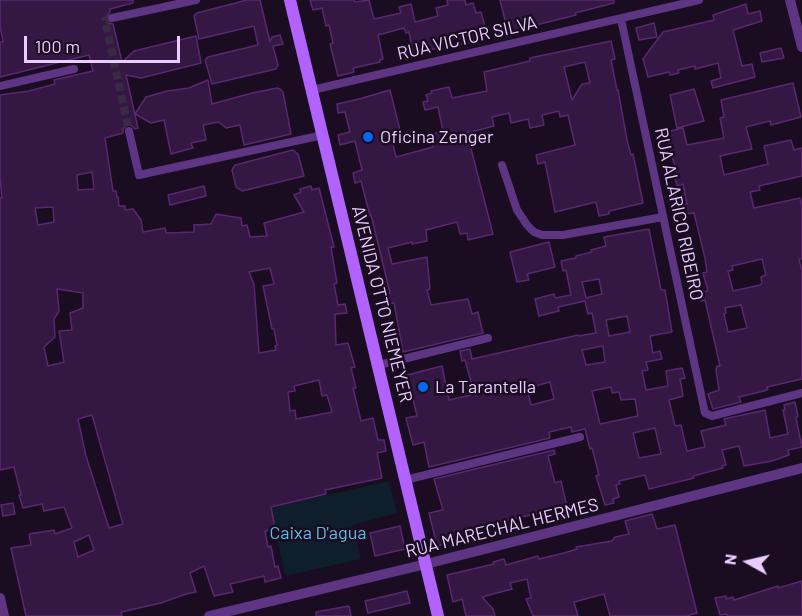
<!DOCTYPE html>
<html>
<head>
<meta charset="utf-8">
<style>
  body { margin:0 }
  #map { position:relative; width:802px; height:616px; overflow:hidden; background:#1a0c21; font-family:Barlow,sans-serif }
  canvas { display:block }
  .north { position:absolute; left:718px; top:532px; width:60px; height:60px; -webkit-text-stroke:4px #1a0c21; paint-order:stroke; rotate:278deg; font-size:16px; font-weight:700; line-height:24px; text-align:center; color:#eaccff }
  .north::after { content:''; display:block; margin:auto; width:21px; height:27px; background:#eaccff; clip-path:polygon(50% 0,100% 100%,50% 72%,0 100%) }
  .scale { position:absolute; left:24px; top:36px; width:156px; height:27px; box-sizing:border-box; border:3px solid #eaccff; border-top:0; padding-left:8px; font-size:18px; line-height:21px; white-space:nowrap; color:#eaccff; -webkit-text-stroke:4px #1a0c21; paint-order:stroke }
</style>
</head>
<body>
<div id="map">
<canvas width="802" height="616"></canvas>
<div class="north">N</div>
<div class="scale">100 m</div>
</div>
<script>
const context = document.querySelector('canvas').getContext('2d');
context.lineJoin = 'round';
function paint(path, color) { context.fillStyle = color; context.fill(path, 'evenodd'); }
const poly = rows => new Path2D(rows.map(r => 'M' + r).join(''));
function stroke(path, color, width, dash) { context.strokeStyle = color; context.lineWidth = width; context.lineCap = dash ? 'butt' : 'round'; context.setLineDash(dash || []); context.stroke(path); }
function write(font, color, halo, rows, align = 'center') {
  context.font = font + ' Barlow,sans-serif'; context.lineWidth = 5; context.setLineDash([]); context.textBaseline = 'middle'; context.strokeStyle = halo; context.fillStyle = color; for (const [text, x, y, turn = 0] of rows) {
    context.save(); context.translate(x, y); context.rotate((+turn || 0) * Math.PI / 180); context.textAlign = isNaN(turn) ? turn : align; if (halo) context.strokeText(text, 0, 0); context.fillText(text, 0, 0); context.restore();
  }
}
const green = poly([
  [389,481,397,513,352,525,361,559,285,576,271,508]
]);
const building = poly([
  [0,0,133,0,133,3,110,9,110,12,106,17,108,23,113,24,122,62,134,51,196,36,201,63,141,78,126,75,138,128,135,129,131,125,127,125,123,129,123,133,105,138,113,191,116,191,117,197,118,197,119,206,125,206,125,210,133,209,141,220,143,232,165,228,166,233,194,232,194,225,211,224,216,214,241,218,242,226,247,225,250,237,267,236,264,223,304,212,294,195,301,192,300,189,311,186,312,190,319,188,334,247,331,247,337,283,334,284,338,305,345,304,347,313,335,314,336,345,348,343,355,367,351,368,356,388,353,388,361,421,373,418,378,440,384,440,386,451,377,453,382,478,325,490,326,494,271,507,275,529,265,531,268,547,271,546,275,567,278,566,281,578,265,582,264,576,230,584,233,592,214,596,204,566,190,573,196,592,186,594,161,603,121,612,122,616,26,616,11,548,31,545,29,534,54,530,55,534,72,528,64,507,44,511,42,504,23,508,19,495,21,495,14,467,0,470,0,198,2,198,0,178,0,95,29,91,55,84,54,80,93,71,89,55,0,77,0,42,3,42,0,26,0,0],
  [92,172,94,189,78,190,77,175,92,172],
  [53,207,54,222,38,225,35,208,53,207],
  [270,268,274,284,263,286,272,329,274,329,277,345,275,346,276,350,259,353,254,284,249,272,270,268],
  [57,289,83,293,83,308,70,313,72,330,59,331,64,362,48,366,44,347,55,337,54,319,59,311,57,289],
  [319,380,322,396,327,395,332,412,296,419,295,410,290,411,288,392,295,391,294,386,319,380],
  [92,415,123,524,109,528,86,456,78,419,92,415],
  [89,535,94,550,78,557,74,542,89,535],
  [247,0,260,0,270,42,272,37,280,35,283,44,273,46,278,65,276,69,212,84,205,60,208,57,258,45,254,26,199,39,194,16,197,13,247,0],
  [310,0,354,0,355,2,369,0,374,19,401,13,399,7,411,4,415,22,438,16,436,8,448,5,447,0,465,0,466,5,473,3,476,13,481,12,487,34,475,38,476,42,458,45,456,36,440,39,442,47,413,54,409,32,406,33,404,28,378,35,383,59,380,60,380,62,353,68,354,72,338,76,330,44,333,43,329,25,326,26,322,8,313,10,310,0],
  [500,0,614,0,614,3,575,13,576,15,508,32,500,0],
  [746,4,748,14,760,11,762,21,733,30,742,66,752,64,755,77,713,88,711,81,721,78,718,63,695,69,695,66,678,70,679,73,670,75,669,72,648,77,643,59,663,32,714,20,713,15,746,4],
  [654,23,657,37,639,40,636,28,654,23],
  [611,41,615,59,611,60,617,90,618,90,627,140,631,155,633,154,643,203,609,211,609,214,599,216,596,202,555,212,545,162,538,164,536,155,575,145,568,115,560,117,559,111,542,115,544,125,530,128,528,119,511,123,509,113,492,117,494,126,467,133,493,234,468,240,467,233,460,234,457,222,426,230,427,241,412,244,412,242,388,248,392,264,427,257,430,289,427,290,431,305,468,299,472,314,478,312,483,333,403,352,394,303,386,304,384,296,390,293,371,215,370,216,361,181,355,183,353,173,362,170,355,141,340,145,338,135,350,132,345,112,338,113,337,104,359,99,390,90,402,138,392,140,396,157,433,147,430,135,443,131,438,107,425,110,423,102,428,101,426,95,432,93,431,91,449,87,452,98,487,91,484,72,530,61,530,58,611,41],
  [585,62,590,83,582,84,572,100,564,67,585,62],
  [781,48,784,58,762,62,760,53,781,48],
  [208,80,212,104,252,93,277,88,280,89,283,92,291,134,244,145,240,125,226,128,219,122,203,125,206,140,191,143,193,148,171,154,164,120,151,123,135,114,146,97,167,91,189,88,208,80],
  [793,83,801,117,771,125,770,121,746,127,752,149,720,156,724,175,768,164,764,146,791,140,794,150,802,148,802,176,759,186,760,190,750,192,754,208,800,198,802,206,802,259,799,259,802,271,802,379,767,387,768,389,764,391,739,397,741,402,713,409,708,394,719,390,716,370,717,366,720,366,705,300,701,301,699,293,708,291,703,273,707,272,705,258,694,213,686,214,684,205,687,204,683,184,677,186,673,167,675,167,666,132,683,128,687,145,724,138,720,118,724,117,721,100,793,83],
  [762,259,766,275,761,277,762,283,760,285,733,291,728,271,733,270,732,266,762,259],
  [741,305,747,328,728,332,724,314,726,313,725,308,741,305],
  [694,89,704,121,677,128,670,95,694,89],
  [293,150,298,154,304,176,242,191,236,187,232,170,235,165,293,150],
  [204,186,206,196,170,205,168,195,204,186],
  [649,229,661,290,665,290,672,332,650,336,653,353,660,351,662,359,646,362,648,370,642,371,646,390,668,386,666,371,682,368,685,378,680,379,683,396,669,400,675,426,681,425,687,451,705,447,701,431,726,425,724,419,765,410,770,438,788,434,783,410,785,410,784,405,795,402,798,416,796,418,802,447,788,450,789,455,772,461,744,466,739,446,722,450,726,465,722,466,723,468,693,476,694,478,649,489,645,475,619,481,620,484,616,485,619,497,613,499,614,503,605,505,596,476,599,475,592,448,590,449,585,429,572,432,571,427,549,432,550,438,429,467,424,442,413,445,406,418,417,416,407,375,442,366,449,400,471,395,468,383,471,382,465,360,462,361,460,351,470,349,472,359,578,335,579,336,596,333,592,313,588,314,585,301,558,307,559,311,539,316,535,299,554,294,555,298,571,295,566,270,563,271,561,261,576,258,576,256,592,252,591,250,606,246,604,237,649,229],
  [599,279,602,294,586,298,582,282,599,279],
  [627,316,630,332,609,336,606,320,627,316],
  [603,346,605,362,586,365,582,350,603,346],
  [550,382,554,399,531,405,527,388,550,382],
  [611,387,612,393,619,392,621,400,635,399,638,416,600,424,592,391,611,387],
  [655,428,661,454,639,458,633,433,655,428],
  [549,242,555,267,527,274,529,280,517,282,510,252,549,242],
  [554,450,555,454,548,456,555,483,561,481,567,507,476,527,478,536,437,546,429,513,443,510,434,479,554,450],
  [13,503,15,514,3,516,1,505,13,503],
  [652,514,657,529,675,525,697,613,686,616,610,616,604,594,574,602,578,616,533,616,526,599,531,598,527,579,510,583,512,589,482,597,493,609,495,616,466,616,462,599,453,602,447,575,494,564,493,562,504,559,506,565,538,556,539,559,564,553,577,549,576,547,612,541,615,537,629,534,625,521,652,514],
  [400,526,405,549,375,556,370,533,400,526],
  [802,581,802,616,727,616,727,614,720,615,715,598,726,596,726,599,733,597,734,600,778,586,778,588,802,581],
  [407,591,410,603,368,613,365,601,407,591],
  [349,606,351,616,316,616,316,612,349,606]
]);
const minorTunnel = poly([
  [112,18,105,20,129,131]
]);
const minor = poly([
  [112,18,196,0],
  [621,19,705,413,712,416,802,393],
  [0,86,74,69],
  [312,90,699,0],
  [129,131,139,175,323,135],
  [502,165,517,210,527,225,534,232,542,235,563,235,663,217],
  [379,365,488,338],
  [405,480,580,437]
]);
const tertiary = poly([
  [790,0,802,47],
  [0,598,4,616],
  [209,616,426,564,802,468]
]);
const secondary = poly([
  [290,0,438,616]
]);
const markers = [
  [368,137,6,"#0067f7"],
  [423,387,6,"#0067f7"]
];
const streetNames = [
  ["RUA VICTOR SILVA",467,38,-13],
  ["RUA ALARICO RIBEIRO",679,214,78],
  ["AVENIDA OTTO NIEMEYER",382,304,76],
  ["RUA MARECHAL HERMES",502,528,-14]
];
const poiNames = [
  ["Oficina Zenger",380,137],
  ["La Tarantella",435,387]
];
const parkNames = [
  ["Caixa D'agua",318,533]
];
paint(green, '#0f1e2b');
paint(building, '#351743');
stroke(building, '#592870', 1.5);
stroke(minorTunnel, '#392942', 8, [8, 4]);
stroke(minor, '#5d3582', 8);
stroke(tertiary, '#5d3582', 10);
stroke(secondary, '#b263ff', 12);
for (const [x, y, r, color] of markers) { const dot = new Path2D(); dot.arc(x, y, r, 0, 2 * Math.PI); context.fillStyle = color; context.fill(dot); stroke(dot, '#1a0c21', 2); }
write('18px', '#eaccff', '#1a0c21', streetNames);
write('18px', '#eaccff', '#1a0c21', poiNames, 'left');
write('18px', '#53c2e4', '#1a0c21', parkNames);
</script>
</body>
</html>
